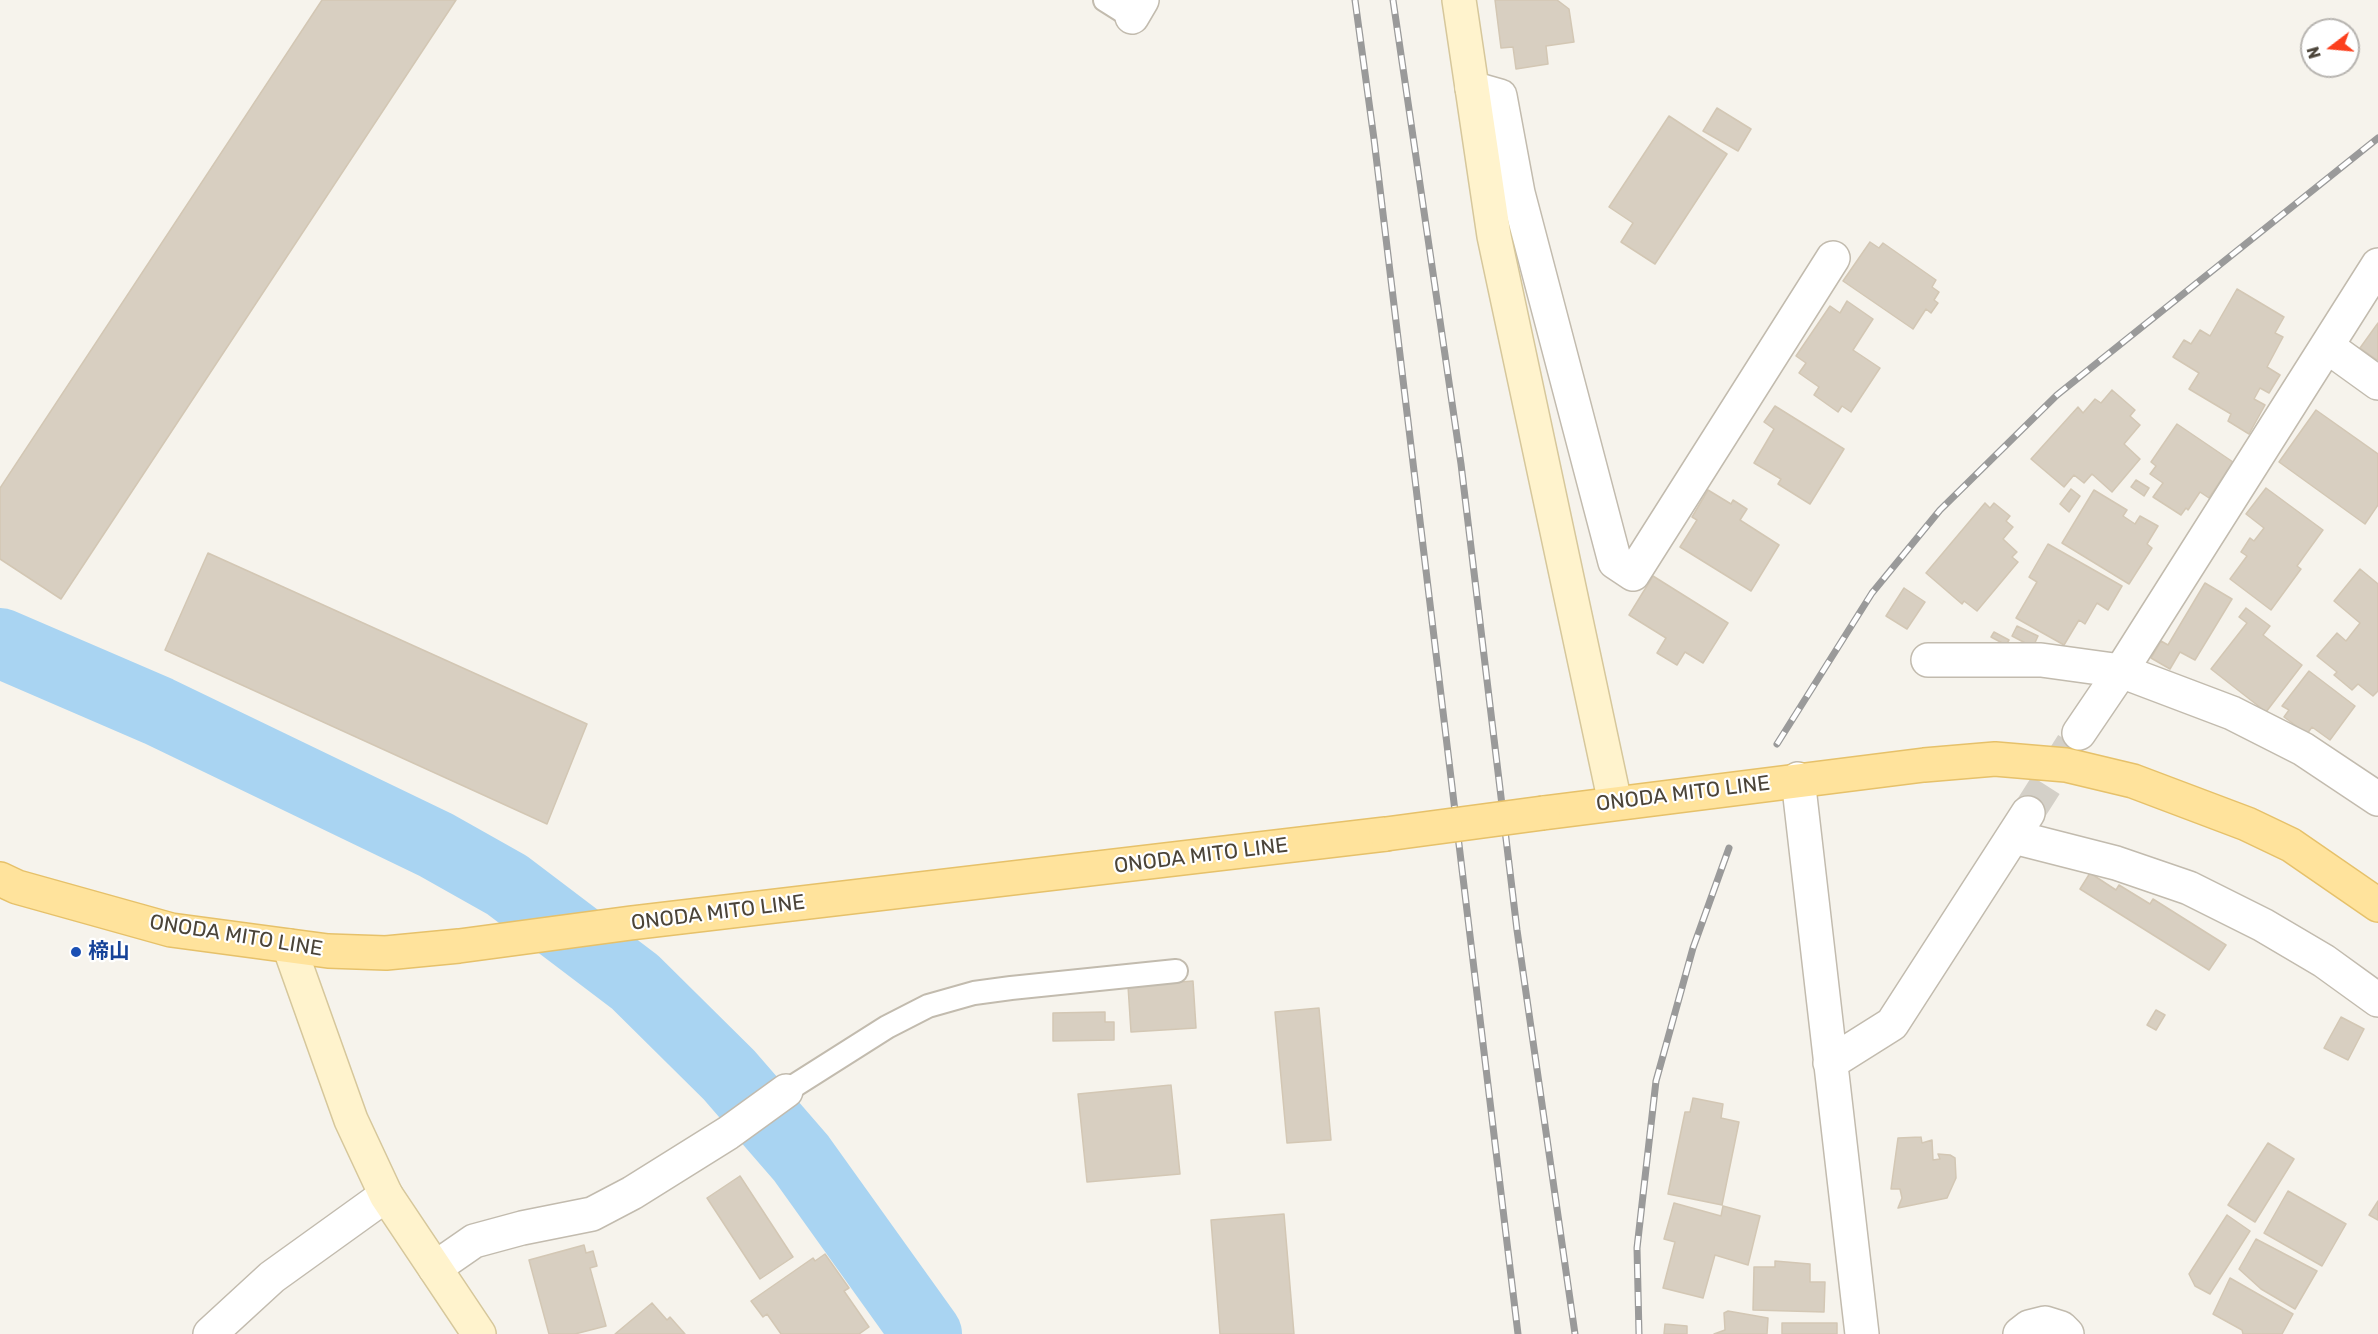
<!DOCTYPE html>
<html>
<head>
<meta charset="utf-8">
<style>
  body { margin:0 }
  #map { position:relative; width:2378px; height:1334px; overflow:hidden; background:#f6f3ec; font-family:Rubik,sans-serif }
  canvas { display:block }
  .north { position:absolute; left:2300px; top:18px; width:60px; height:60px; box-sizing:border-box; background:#fff; border:2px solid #b7b4b0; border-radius:50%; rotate:254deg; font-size:16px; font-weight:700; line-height:24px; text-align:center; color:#4b4439 }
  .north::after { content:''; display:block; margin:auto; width:21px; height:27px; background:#fc3f1d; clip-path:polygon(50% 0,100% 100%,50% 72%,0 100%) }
</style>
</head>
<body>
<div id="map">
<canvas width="2378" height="1334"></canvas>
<div class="north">N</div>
</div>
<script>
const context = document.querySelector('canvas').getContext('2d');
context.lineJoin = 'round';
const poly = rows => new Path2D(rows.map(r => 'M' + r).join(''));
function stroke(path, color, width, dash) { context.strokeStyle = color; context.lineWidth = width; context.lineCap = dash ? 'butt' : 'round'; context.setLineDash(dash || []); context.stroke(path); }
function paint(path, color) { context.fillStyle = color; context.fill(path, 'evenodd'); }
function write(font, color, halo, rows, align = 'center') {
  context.font = font + ' Rubik,"Noto Sans JP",sans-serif'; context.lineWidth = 4.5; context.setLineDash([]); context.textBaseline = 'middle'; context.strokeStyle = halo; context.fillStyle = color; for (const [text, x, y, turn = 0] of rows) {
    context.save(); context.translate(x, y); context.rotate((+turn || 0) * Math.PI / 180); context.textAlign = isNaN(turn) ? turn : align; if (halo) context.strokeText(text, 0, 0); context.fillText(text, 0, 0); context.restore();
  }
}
const river = poly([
  [0,643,158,711,436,845,507,885,635,982,729,1075,801,1158,927,1334]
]);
const building = poly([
  [322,0,456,0,61,599,0,559,0,488,322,0],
  [1495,0,1557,0,1569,9,1574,42,1546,46,1548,64,1516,69,1513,47,1501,48,1495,0],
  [1717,108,1751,129,1738,151,1703,131,1717,108],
  [1669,116,1727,154,1655,264,1621,242,1633,223,1609,207,1669,116],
  [1870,242,1879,248,1883,243,1936,280,1932,287,1939,292,1934,300,1938,303,1931,313,1926,309,1913,329,1843,281,1870,242],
  [2237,289,2284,317,2275,333,2283,337,2267,367,2280,375,2269,393,2260,388,2254,399,2265,405,2249,434,2228,421,2231,414,2189,389,2199,373,2173,357,2184,340,2191,344,2200,330,2210,336,2237,289],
  [1847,301,1873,319,1853,350,1880,368,1851,412,1842,406,1838,412,1814,395,1819,387,1799,373,1806,363,1796,356,1830,306,1840,313,1847,301],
  [2378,323,2378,359,2377,360,2360,348,2378,323],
  [2112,390,2135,410,2130,416,2140,425,2124,444,2140,459,2112,492,2092,474,2084,483,2074,475,2064,487,2031,459,2078,407,2083,413,2095,399,2101,403,2112,390],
  [1775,406,1844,449,1810,504,1778,484,1781,479,1754,463,1774,429,1764,422,1775,406],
  [2316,410,2378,454,2378,505,2365,524,2279,462,2316,410],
  [2177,424,2233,462,2209,498,2200,492,2188,510,2186,508,2181,515,2153,497,2163,483,2150,474,2156,466,2151,462,2177,424],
  [2136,480,2149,488,2144,496,2131,487,2136,480],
  [2266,488,2323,530,2297,566,2301,569,2271,610,2230,579,2247,556,2241,552,2250,538,2254,541,2264,528,2246,514,2266,488],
  [2071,489,2080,496,2069,512,2060,504,2071,489],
  [1708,490,1731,504,1733,500,1747,509,1740,520,1779,545,1751,591,1680,547,1697,520,1692,517,1708,490],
  [2094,490,2127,510,2123,516,2135,524,2140,516,2158,526,2147,544,2152,548,2129,584,2062,543,2094,490],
  [1985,503,1990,508,1994,503,2010,516,2006,521,2013,527,2003,539,2017,552,2012,557,2018,562,1977,611,1964,601,1962,604,1926,573,1985,503],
  [2048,544,2122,586,2108,610,2097,603,2085,624,2079,620,2064,645,2016,618,2037,582,2029,577,2048,544],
  [208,553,587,724,547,824,165,650,208,553],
  [2360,569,2378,584,2378,691,2373,696,2358,684,2352,690,2334,675,2337,672,2317,656,2337,633,2346,641,2360,623,2334,601,2360,569],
  [1653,576,1728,623,1703,663,1685,652,1677,665,1657,653,1666,638,1629,615,1653,576],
  [2205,583,2232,599,2195,660,2180,652,2170,669,2151,658,2161,641,2168,645,2205,583],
  [1904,588,1925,602,1907,629,1886,616,1904,588],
  [2246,608,2270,626,2263,635,2302,665,2266,712,2211,669,2247,623,2239,617,2246,608],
  [2017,626,2038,636,2033,647,2012,636,2017,626],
  [1994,632,2009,640,2006,645,1991,637,1994,632],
  [2309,671,2355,706,2330,740,2312,727,2307,734,2284,717,2289,710,2282,706,2309,671],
  [2090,873,2116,890,2119,885,2150,904,2153,899,2226,945,2209,970,2080,889,2090,873],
  [1193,981,1196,1028,1131,1032,1128,986,1193,981],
  [1319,1008,1331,1140,1287,1143,1275,1012,1319,1008],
  [2156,1010,2165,1015,2156,1030,2147,1025,2156,1010],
  [1105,1012,1105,1022,1114,1022,1114,1040,1053,1041,1053,1013,1105,1012],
  [2341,1017,2364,1029,2348,1060,2324,1048,2341,1017],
  [1171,1085,1180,1174,1087,1182,1078,1094,1171,1085],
  [1693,1098,1723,1104,1721,1118,1739,1122,1722,1205,1668,1194,1685,1112,1690,1112,1693,1098],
  [1921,1137,1922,1143,1932,1140,1933,1160,1940,1159,1938,1154,1950,1155,1955,1158,1956,1178,1947,1198,1898,1208,1902,1198,1900,1189,1891,1189,1898,1138,1921,1137],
  [2268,1143,2294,1159,2255,1222,2228,1205,2268,1143],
  [740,1176,793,1257,760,1279,707,1198,740,1176],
  [2288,1191,2346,1224,2322,1266,2264,1233,2288,1191],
  [2378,1201,2378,1220,2369,1215,2378,1201],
  [1674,1203,1721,1216,1723,1206,1760,1216,1748,1265,1715,1255,1703,1298,1663,1288,1675,1242,1664,1239,1674,1203],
  [1284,1214,1294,1334,1220,1334,1211,1220,1284,1214],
  [2227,1215,2250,1231,2210,1294,2195,1286,2189,1274,2227,1215],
  [2256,1239,2317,1271,2295,1309,2261,1289,2239,1269,2256,1239],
  [584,1245,586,1253,593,1251,597,1266,590,1268,606,1326,575,1334,549,1334,529,1260,584,1245],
  [825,1254,849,1288,844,1291,869,1327,859,1334,781,1334,767,1314,763,1317,751,1301,813,1258,815,1261,825,1254],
  [1775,1261,1810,1264,1810,1282,1825,1282,1824,1312,1753,1310,1754,1267,1775,1267,1775,1261],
  [2230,1278,2293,1314,2282,1334,2243,1334,2242,1330,2213,1314,2230,1278],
  [652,1303,667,1320,670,1317,685,1334,615,1334,652,1303],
  [1728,1311,1768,1318,1767,1334,1714,1334,1725,1330,1724,1313,1728,1311],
  [1782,1323,1837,1323,1837,1334,1782,1334,1782,1323],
  [1665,1324,1687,1326,1687,1334,1664,1334,1665,1324]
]);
const streetTunnel = poly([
  [2028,813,2079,733]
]);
const lane = poly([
  [1105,0,1132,17],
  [786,1091,887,1027,928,1006,974,993,1011,988,1176,971]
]);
const street = poly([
  [1132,17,1142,0],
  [1472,88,1500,96,1518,193,1615,562,1633,574,1833,258],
  [2328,347,2378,383],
  [1928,660,2041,660,2121,671,2232,713,2303,749,2378,799],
  [2079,733,2121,671,2378,265],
  [1798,779,1862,1334],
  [2014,837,2116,863,2189,888,2263,925,2324,961,2378,1000],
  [1830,1063,1892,1024,2028,813],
  [435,1268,474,1241,522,1228,592,1214,632,1193,728,1133,786,1091],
  [210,1334,272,1277,386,1195],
  [2020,1334,2029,1327,2045,1323,2061,1328,2067,1334]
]);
const secondary = poly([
  [1459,0,1494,236,1615,803],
  [289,946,351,1120,386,1195,479,1334]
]);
const primary = poly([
  [1543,813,1924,765,1995,759,2066,765,2133,781,2247,824,2291,845,2378,905],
  [0,879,17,887,171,930,328,951,386,953,459,946,631,923,1386,834]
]);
const rail = poly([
  [1355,0,1374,139,1518,1334],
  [1393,0,1461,464,1517,930,1575,1334],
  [1777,744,1872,593,1940,510,2057,395,2378,138],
  [1639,1334,1637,1248,1656,1081,1693,948,1729,848]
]);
const primaryBridge = poly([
  [1386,834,1543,813]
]);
const markers = [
  [76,952,6,"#1a4fb4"]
];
const streetNames = [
  ["ONODA MITO LINE",1683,794,-7],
  ["ONODA MITO LINE",1201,856,-7],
  ["ONODA MITO LINE",718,913,-7],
  ["ONODA MITO LINE",236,936,9]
];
const transitNames = [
  ["楴山",88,952]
];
stroke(river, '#a9d4f2', 70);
paint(building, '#d8cfc1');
stroke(building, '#d3c7b4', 1.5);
stroke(streetTunnel, '#d4d0c8', 33, [33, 16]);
stroke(lane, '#c2bbae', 26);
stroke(street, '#c2bbae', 36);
stroke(secondary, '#d6c79b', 36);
stroke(primary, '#e6c16a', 36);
stroke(lane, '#fff', 22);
stroke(street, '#fff', 33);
stroke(secondary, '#fff3cd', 33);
stroke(primary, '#ffe39c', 33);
stroke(rail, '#9a9a9a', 7);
stroke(rail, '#fff', 4.5, [14]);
stroke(primaryBridge, '#e6c16a', 36, []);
stroke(primaryBridge, '#ffe39c', 33);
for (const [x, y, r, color] of markers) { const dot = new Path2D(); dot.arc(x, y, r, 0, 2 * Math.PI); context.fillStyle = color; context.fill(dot); stroke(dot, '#fff', 2); }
write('21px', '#4b4439', '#fff', streetNames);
write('bold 21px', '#164399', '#fff', transitNames, 'left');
</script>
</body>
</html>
